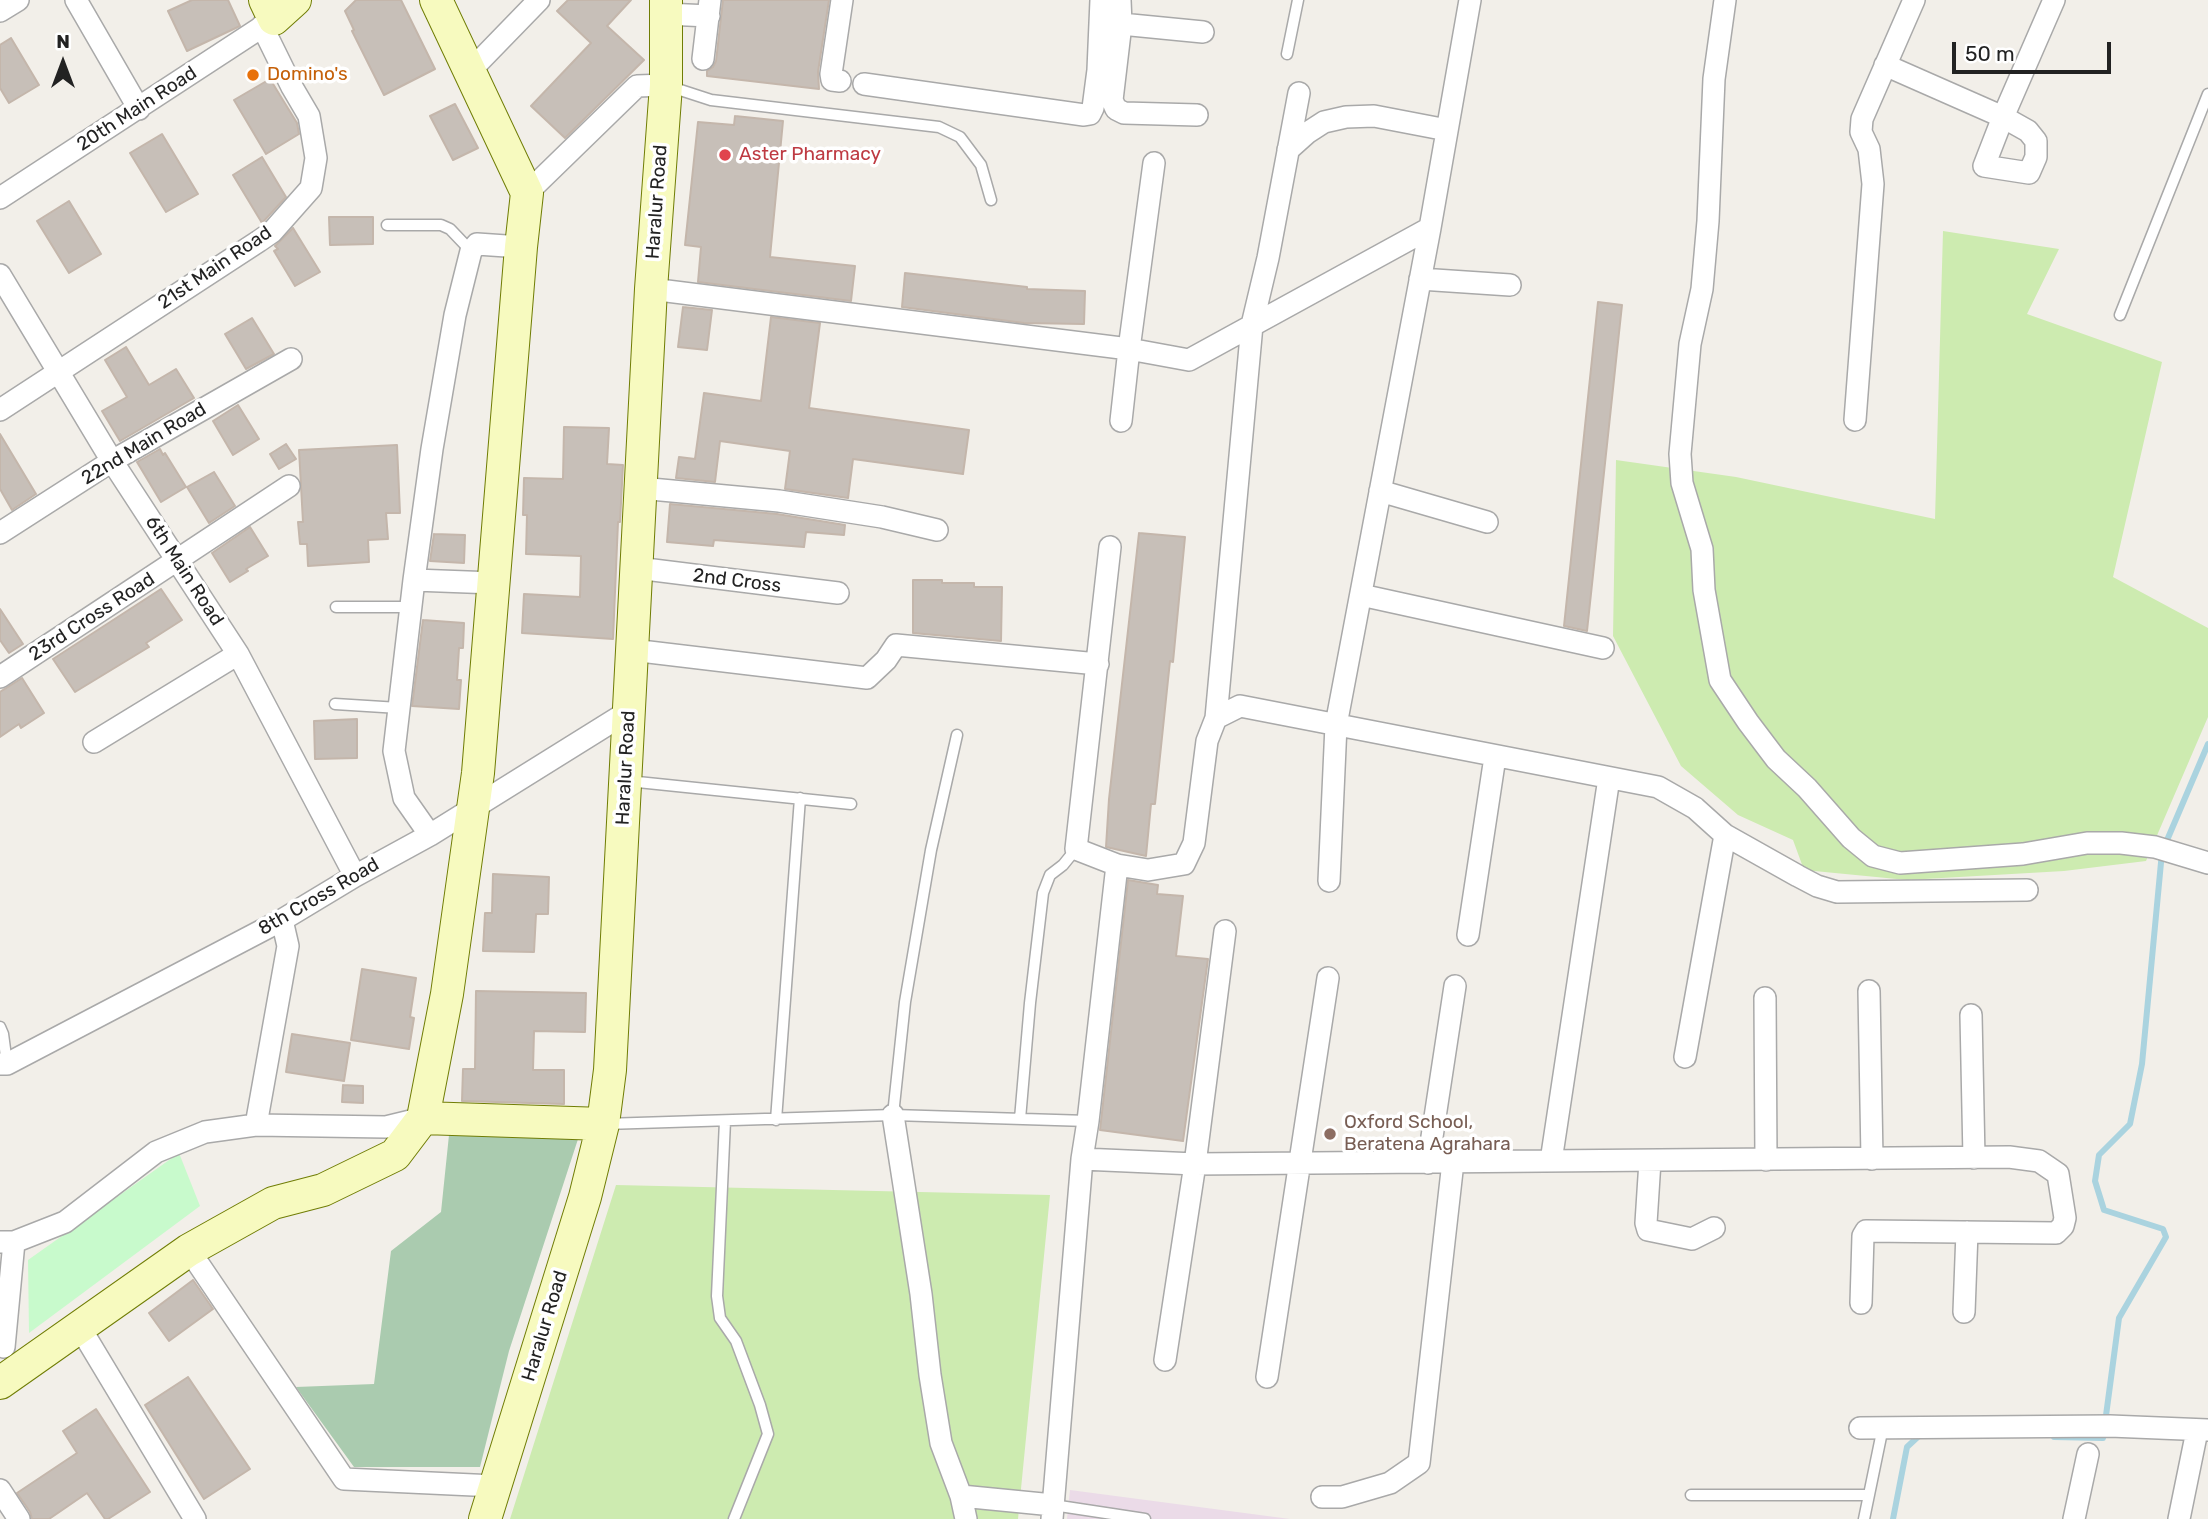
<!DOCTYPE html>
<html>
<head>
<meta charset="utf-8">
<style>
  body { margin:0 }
  #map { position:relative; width:2208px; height:1519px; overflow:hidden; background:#f2efe9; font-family:Rubik,sans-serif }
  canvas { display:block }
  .north { position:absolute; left:28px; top:28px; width:70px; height:70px; -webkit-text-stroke:5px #fff; paint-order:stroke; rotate:0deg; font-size:19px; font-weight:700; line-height:28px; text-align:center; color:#222 }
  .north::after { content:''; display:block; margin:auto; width:24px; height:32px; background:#222; clip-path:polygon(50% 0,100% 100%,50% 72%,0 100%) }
  .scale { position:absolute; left:1952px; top:42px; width:159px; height:32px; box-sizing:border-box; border:4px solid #222; border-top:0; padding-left:9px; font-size:21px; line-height:24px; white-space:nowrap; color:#222; -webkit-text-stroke:5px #fff; paint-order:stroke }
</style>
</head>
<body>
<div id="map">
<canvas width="2208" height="1519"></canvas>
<div class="north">N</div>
<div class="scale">50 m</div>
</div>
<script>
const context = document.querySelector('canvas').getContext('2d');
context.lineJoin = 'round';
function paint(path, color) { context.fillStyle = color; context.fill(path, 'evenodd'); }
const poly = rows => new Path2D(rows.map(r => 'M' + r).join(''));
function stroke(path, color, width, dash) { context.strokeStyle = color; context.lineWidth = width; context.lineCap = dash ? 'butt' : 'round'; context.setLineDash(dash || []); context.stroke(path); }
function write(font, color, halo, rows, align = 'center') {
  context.font = font + ' Rubik,sans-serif'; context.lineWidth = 7; context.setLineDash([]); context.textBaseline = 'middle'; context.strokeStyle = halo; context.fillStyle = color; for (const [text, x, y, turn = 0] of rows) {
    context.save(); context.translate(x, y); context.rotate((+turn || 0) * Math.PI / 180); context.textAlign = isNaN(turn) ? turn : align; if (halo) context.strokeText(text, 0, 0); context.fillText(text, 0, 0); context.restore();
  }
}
const industrial = poly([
  [1070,1490,1290,1519,1067,1519]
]);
const grass = poly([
  [1943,231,2059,249,2027,314,2162,362,2113,577,2208,628,2208,717,2146,861,2064,871,1907,880,1804,870,1793,840,1738,815,1681,766,1613,636,1616,460,1736,477,1935,519],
  [616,1185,1050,1195,1018,1519,510,1519]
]);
const cemetery = poly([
  [449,1135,579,1136,509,1351,480,1467,354,1467,296,1387,374,1384,391,1251,441,1212]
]);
const park = poly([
  [179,1153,200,1206,29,1333,28,1260]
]);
const stream = poly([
  [2054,1437,2103,1438,2119,1318,2166,1237,2163,1229,2104,1210,2095,1181,2099,1155,2130,1124,2142,1064,2162,852,2208,744],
  [1893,1519,1907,1447,1921,1434]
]);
const building = poly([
  [192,0,228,0,240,26,187,51,168,11,192,0],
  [356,0,401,0,435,69,384,95,352,31,354,30,345,11,356,0],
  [568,0,631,0,607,26,644,60,565,138,531,106,591,43,557,11,568,0],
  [723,0,829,0,818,72,819,89,707,76,707,71,713,67,716,61,723,0],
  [11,38,39,85,9,103,0,88,0,45,11,38],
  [270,79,297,123,299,134,266,154,234,100,270,79],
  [455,104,478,148,453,160,430,116,455,104],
  [735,116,783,121,770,257,855,266,851,301,698,282,701,247,685,245,698,122,734,125,735,116],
  [162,134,198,194,166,212,130,153,162,134],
  [262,157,286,197,262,223,233,175,262,157],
  [69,201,101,254,69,273,37,221,69,201],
  [329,217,373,217,373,244,330,245,329,217],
  [293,228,320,272,295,286,274,251,278,249,275,246,293,228],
  [905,273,1027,287,1027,289,1085,291,1084,324,1024,323,902,307,905,273],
  [1598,302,1622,305,1587,631,1564,626,1598,302],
  [683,307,712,310,707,350,678,347,683,307],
  [771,317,820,323,809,408,969,430,963,474,853,459,848,498,785,489,790,451,720,441,715,482,676,478,679,457,695,459,704,393,761,401,771,317],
  [252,318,274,354,246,369,225,334,252,318],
  [126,347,149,385,176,369,194,398,120,441,102,411,127,397,105,360,126,347],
  [238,405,259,439,233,455,213,421,238,405],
  [564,427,609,428,607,464,623,465,620,522,618,522,613,639,522,633,524,594,580,597,581,556,526,554,527,515,523,515,524,478,563,479,564,427],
  [0,434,36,494,12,510,0,489,0,434],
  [286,444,296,459,279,469,270,454,286,444],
  [397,445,400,513,386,513,388,539,368,540,369,562,308,566,307,544,300,544,298,522,303,522,299,450,397,445],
  [160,449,163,455,165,453,186,487,161,502,137,462,160,449],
  [214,472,235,506,209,523,187,487,214,472],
  [670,504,777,514,845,525,844,535,806,532,804,547,714,540,713,546,667,542,670,504],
  [250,527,268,556,246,569,248,571,230,582,212,553,250,527],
  [1139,533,1185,537,1173,662,1170,661,1155,804,1151,804,1146,856,1106,847,1109,799,1139,533],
  [434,534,465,535,464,563,430,561,434,534],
  [913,580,942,580,942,583,974,583,974,587,1002,587,1001,641,913,633,913,580],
  [161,589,182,620,146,643,149,647,75,692,53,659,161,589],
  [0,609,23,644,9,653,0,640,0,609],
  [423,620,464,623,463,648,459,648,457,680,461,680,459,709,412,706,423,620],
  [22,678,44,713,21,728,19,724,0,737,0,692,22,678],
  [357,719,357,758,315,759,314,721,357,719],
  [493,874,549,877,548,914,536,914,534,952,483,951,485,913,492,913,493,874],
  [1128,880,1158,885,1157,894,1183,896,1176,956,1208,959,1183,1141,1100,1130,1128,880],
  [362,969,416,978,410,1017,414,1018,409,1049,351,1040,362,969],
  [476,991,586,993,585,1032,534,1031,533,1070,564,1070,564,1104,462,1101,463,1069,475,1069,476,991],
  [292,1034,350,1043,344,1081,286,1072,292,1034],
  [343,1085,363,1086,363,1103,342,1102,343,1085],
  [193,1280,213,1309,169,1341,149,1313,193,1280],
  [188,1377,250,1469,204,1499,145,1405,188,1377],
  [96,1409,150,1492,108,1519,105,1519,87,1493,49,1519,32,1519,30,1512,17,1493,77,1453,63,1431,96,1409]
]);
const lane = poly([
  [1287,54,1298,0],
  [668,86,711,100,939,127,960,137,981,165,991,200],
  [387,225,441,225,450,229,471,251],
  [2120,315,2208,94],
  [336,607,411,607],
  [335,704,399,708],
  [628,781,851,804],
  [0,1027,3,1034,7,1064],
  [893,1115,905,1002,931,850,957,735],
  [1020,1119,1030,1003,1043,893,1050,875,1063,865,1076,849],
  [776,1120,800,798],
  [725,1121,717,1296,720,1318,736,1341,760,1405,768,1434,734,1519],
  [605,1124,893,1115,1088,1121],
  [1691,1495,1869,1495],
  [1053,1505,1145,1519],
  [1864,1519,1883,1427]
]);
const street = poly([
  [76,0,139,109],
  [1120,0,1121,24,1112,100,1116,109,1124,113,1197,115],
  [1725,0,1714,79,1708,221,1702,289,1690,344,1680,454,1682,483,1702,549,1704,590,1720,680,1748,722,1776,759,1807,788,1851,838,1873,856,1900,863,2023,854,2087,843,2121,843,2155,847,2208,863],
  [0,11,18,0],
  [666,14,709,16],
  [1121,24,1203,32],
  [703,59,710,0],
  [1885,65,2003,117,2054,0],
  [470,71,539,0],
  [840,81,832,80,831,74,842,0],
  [864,84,1084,115,1090,114,1093,108,1098,70,1101,0],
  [2003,117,2028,131,2036,141,2036,157,2029,173,1984,166,2003,117],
  [1288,150,1307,133,1324,122,1346,117,1374,116,1447,130],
  [527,193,637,86,666,85],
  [0,198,274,19],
  [0,275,112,461,238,654,355,876],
  [1420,279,1510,285],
  [651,289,1129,349,1189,360,1430,228,1470,0],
  [0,410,259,241,272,232,311,188,316,158,309,116,292,87,262,26],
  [1855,420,1873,184,1869,149,1861,132,1862,119,1914,0],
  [1121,421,1129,349,1154,163],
  [640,488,779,501,882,517,937,530],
  [1380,491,1487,522],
  [0,533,112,461,291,359],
  [1110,547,1076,849,1117,865],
  [637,568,838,593],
  [414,580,494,583],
  [1361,595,1603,648],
  [632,650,867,678,886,660,896,645,1098,664],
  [0,677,289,486],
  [1216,718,1252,325,1268,258,1299,93],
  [94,742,238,654],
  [430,835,404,798,394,751,414,580,432,449,455,315,471,251,477,244,521,247],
  [1725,835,1798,876,1817,886,1837,892,2027,890],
  [1329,881,1336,725,1430,228],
  [282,920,288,946,256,1125,386,1127,423,1118],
  [1468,935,1495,757],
  [1869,991,1872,1159],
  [1765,998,1766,1160],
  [1971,1015,1974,1158],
  [0,1064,7,1064,282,920,355,876,430,835,629,711],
  [893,1115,921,1294,930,1375,941,1443,961,1496,966,1519],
  [1082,1159,1195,1164,2009,1157,2039,1161,2058,1174,2065,1218,2063,1226,2056,1233,1866,1231,1863,1236,1861,1303],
  [1551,1161,1609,778],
  [1650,1161,1646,1223,1648,1230,1692,1239,1714,1228],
  [1428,1163,1455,986],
  [0,1242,14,1242,65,1222,156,1152,205,1132,256,1125],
  [189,1250,344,1479,495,1486],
  [1964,1312,1967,1232],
  [79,1326,195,1519],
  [4,1347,14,1242],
  [1165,1360,1195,1164,1225,931],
  [1267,1377,1328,978],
  [1860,1428,2110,1426,2208,1430],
  [0,1490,19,1519],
  [961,1496,1053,1505],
  [1322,1497,1342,1497,1390,1483,1419,1463,1453,1162],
  [1052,1519,1082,1159,1088,1121,1117,865,1148,870,1184,864,1194,843,1207,741,1216,718,1240,706,1658,787,1695,808,1725,835,1685,1057],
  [2074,1519,2088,1454],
  [2179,1519,2197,1431]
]);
const secondary = poly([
  [265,0,274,19,295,0],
  [423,1118,603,1124],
  [0,1383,189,1250,273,1203,323,1190,395,1155,423,1118,447,994,478,773,521,247,527,193,436,0],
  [485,1519,585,1197,603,1124,610,1070,651,289,666,85,666,0]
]);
const markers = [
  [253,75,7,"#e8710a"],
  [725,155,7,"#e0444e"],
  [1330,1134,7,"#8d6e63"]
];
const foodNames = [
  ["Domino's",267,75]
];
const streetNames = [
  ["20th Main Road",137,109,-33],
  ["Haralur Road",657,202,-86],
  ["21st Main Road",215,268,-34],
  ["22nd Main Road",144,444,-31],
  ["6th Main Road",184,571,57],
  ["2nd Cross",737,581,7],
  ["23rd Cross Road",92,617,-33],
  ["Haralur Road",626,768,-87],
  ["8th Cross Road",319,897,-30],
  ["Haralur Road",545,1326,-73]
];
const healthNames = [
  ["Aster Pharmacy",739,155]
];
const educationNames = [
  ["Oxford School,",1344,1123],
  ["Beratena Agrahara",1344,1145]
];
paint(industrial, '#ebdbe8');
paint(grass, '#cdebb0');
paint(cemetery, '#aacbaf');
paint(park, '#c8facc');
stroke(stream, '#aad3df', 6);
paint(building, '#c7bfb8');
stroke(building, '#c4b6ab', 2);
stroke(lane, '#a9a9a9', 13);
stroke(street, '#a9a9a9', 24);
stroke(secondary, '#707d05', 34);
stroke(lane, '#fff', 10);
stroke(street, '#fff', 21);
stroke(secondary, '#f7fabf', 32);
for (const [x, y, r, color] of markers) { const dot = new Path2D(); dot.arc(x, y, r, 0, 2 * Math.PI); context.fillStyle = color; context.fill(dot); stroke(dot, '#fff', 2.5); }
write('19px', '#c56008', '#fff', foodNames, 'left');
write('19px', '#222', '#fff', streetNames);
write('19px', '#be3a42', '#fff', healthNames, 'left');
write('19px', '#785e54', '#fff', educationNames, 'left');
</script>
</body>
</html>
